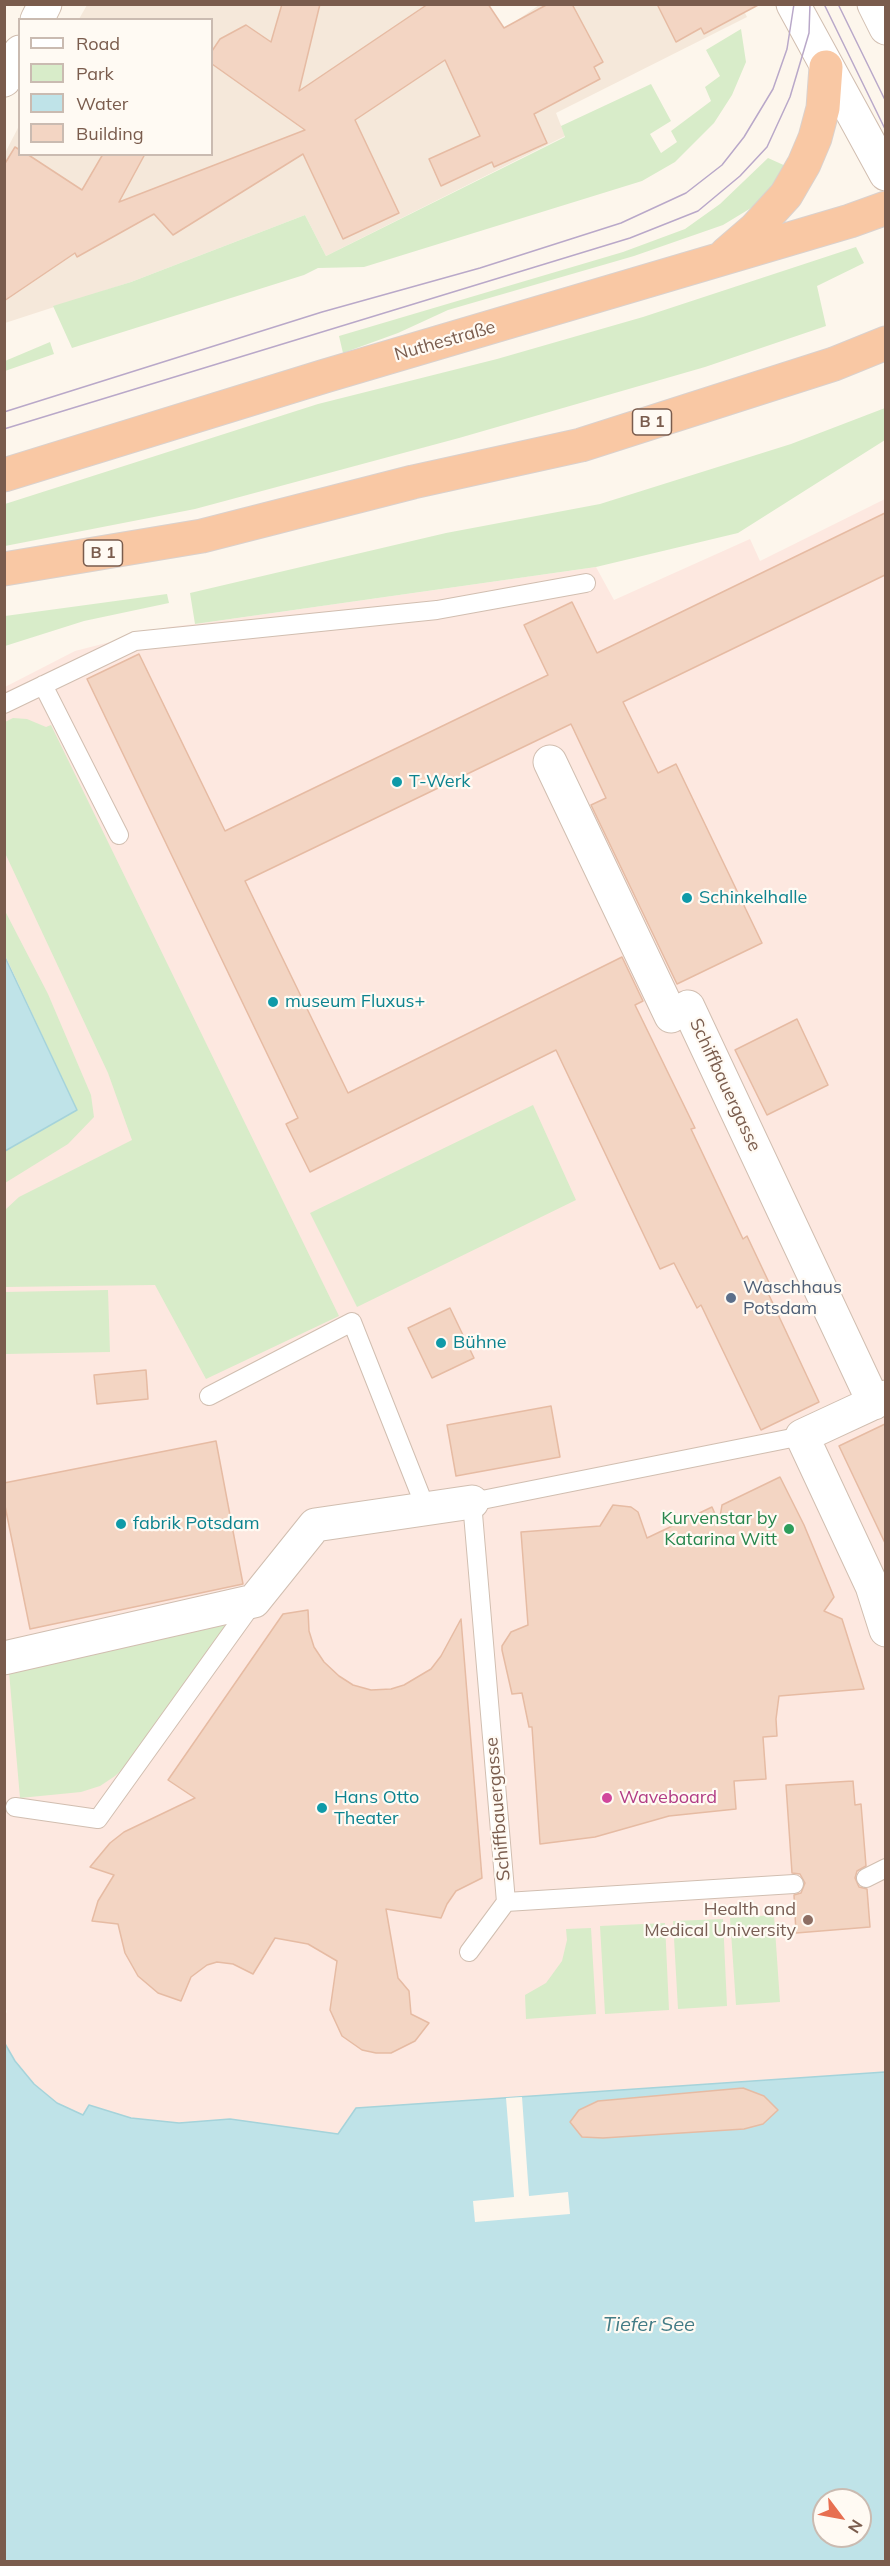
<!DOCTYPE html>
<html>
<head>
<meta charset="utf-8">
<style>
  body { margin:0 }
  #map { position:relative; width:890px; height:2566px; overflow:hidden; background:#fdf6ec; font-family:Mulish,sans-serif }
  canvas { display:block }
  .frame { position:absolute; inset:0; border:6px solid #7a5c4d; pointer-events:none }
  .legend { position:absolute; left:18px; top:18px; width:195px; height:138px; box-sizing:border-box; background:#fffaf3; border:2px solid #cabbb1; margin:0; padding:8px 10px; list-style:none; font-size:18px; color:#7a5c4d }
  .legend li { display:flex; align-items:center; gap:12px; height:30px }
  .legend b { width:30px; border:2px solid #cabbb1 }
  .north { position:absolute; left:812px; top:2488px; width:60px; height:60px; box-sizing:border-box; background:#fffaf3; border:2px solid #cabbb1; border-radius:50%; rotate:122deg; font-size:16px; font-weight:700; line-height:24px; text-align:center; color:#7a5c4d }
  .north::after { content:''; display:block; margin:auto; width:21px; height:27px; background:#e76f51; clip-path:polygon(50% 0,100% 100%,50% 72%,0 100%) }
</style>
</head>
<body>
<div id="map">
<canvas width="890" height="2566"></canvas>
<div class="frame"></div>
<ul class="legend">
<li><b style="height:8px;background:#fff"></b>Road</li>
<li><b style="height:16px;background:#d8ecc9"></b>Park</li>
<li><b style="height:16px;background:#bfe3e8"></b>Water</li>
<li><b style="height:16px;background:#f3d5c3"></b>Building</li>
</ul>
<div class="north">N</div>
</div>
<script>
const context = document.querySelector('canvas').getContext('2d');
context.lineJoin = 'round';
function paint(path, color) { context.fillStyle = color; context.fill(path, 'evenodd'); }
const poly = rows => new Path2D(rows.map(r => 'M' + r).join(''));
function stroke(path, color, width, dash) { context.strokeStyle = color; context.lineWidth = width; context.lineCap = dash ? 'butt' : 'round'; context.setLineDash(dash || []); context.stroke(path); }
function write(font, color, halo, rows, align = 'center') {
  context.font = font + ' Mulish,sans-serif'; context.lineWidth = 4.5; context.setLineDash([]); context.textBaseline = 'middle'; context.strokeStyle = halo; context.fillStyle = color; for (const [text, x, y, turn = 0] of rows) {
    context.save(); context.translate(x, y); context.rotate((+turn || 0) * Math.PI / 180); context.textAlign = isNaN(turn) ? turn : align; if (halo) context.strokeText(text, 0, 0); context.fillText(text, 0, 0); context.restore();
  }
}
const residential = poly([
  [87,5,445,5,476,49,539,5,741,5,747,17,556,113,565,136,326,256,305,215,131,282,5,323,5,153,19,126,20,154,212,154,212,20,79,19]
]);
const commercial = poly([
  [885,499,885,2072,356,2108,338,2134,230,2119,179,2123,131,2118,89,2105,83,2115,57,2103,34,2084,15,2061,4,2042,5,2014,7,2012,4,2003,4,1151,77,1110,5,955,5,687,75,651,169,627,195,624,596,567,614,600,750,539,760,561]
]);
const green = poly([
  [741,29,746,62,732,95,714,123,675,162,642,181,364,267,318,268,304,275,72,348,53,306,131,282,305,215,326,256,565,137,561,126,651,84,671,121,650,134,661,153,677,142,671,131,711,101,705,87,720,76,706,50],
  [768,158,788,167,756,205,723,225,634,256,448,310,398,333,343,353,339,336,623,252,685,229,720,204],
  [856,247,864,263,817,286,826,326,705,367,459,438,195,509,5,546,5,504,318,404,497,359,643,317],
  [50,342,54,354,5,371,5,361],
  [885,408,885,440,738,533,596,567,195,624,190,593,446,533,600,504,791,444],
  [167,594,169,603,84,621,5,646,5,616],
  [13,718,27,719,46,727,51,725,339,1316,206,1379,155,1285,5,1287,5,1210,19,1197,132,1140,108,1073,5,853,5,722],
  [4,909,48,994,91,1095,94,1117,68,1144,5,1183,5,1151,77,1110,5,955],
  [533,1105,576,1200,357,1307,310,1213],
  [108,1290,110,1352,6,1354,5,1292],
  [226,1625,127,1765,115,1776,100,1786,81,1792,20,1798,9,1672],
  [774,1915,780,2002,736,2005,730,1918],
  [723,1919,727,2006,678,2009,673,1921],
  [665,1923,669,2010,605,2014,600,1926],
  [591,1928,596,2014,526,2019,525,1995,546,1983,562,1961,567,1940,566,1929]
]);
const water = poly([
  [4,955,77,1110,5,1151,4,1151,4,955],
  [4,2042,15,2061,34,2084,57,2103,83,2115,89,2105,131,2118,179,2123,230,2119,338,2134,356,2108,885,2072,885,2561,5,2561,4,2042],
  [824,2500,860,2500,860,2536,824,2536,824,2500]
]);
const pier = poly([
  [522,2097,529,2196,568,2192,570,2214,475,2222,473,2201,514,2197,506,2098]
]);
const building = poly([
  [282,4,320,4,299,91,428,4,488,4,504,28,548,4,572,4,603,62,594,67,600,79,534,114,547,143,494,167,492,162,441,186,429,159,480,136,445,60,355,120,399,213,343,239,303,154,173,235,154,214,77,257,75,253,4,301,4,165,15,147,20,150,20,154,27,154,82,190,103,154,145,154,119,202,305,130,212,64,212,51,220,39,246,25,271,42,282,4],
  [657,4,760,4,704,34,701,28,676,42,657,4],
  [885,513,885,575,623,702,658,773,676,764,762,943,677,984,591,805,606,798,571,724,245,881,348,1093,622,957,643,1001,635,1005,695,1128,691,1129,743,1239,747,1236,773,1291,768,1293,819,1402,761,1430,701,1305,697,1308,674,1263,660,1269,556,1050,310,1172,286,1124,298,1118,87,679,139,654,225,831,548,675,524,625,572,602,597,653,885,513],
  [797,1019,828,1085,767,1115,735,1050,797,1019],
  [450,1308,474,1358,432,1378,408,1328,450,1308],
  [146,1370,148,1399,97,1404,94,1375,146,1370],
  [551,1406,560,1457,456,1476,447,1425,551,1406],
  [885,1424,885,1543,839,1446,885,1424],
  [216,1441,243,1584,30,1629,4,1501,4,1483,216,1441],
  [780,1477,804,1525,834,1597,824,1611,842,1619,864,1689,779,1696,776,1719,777,1736,763,1737,766,1779,734,1781,736,1809,669,1816,595,1837,540,1844,532,1727,529,1727,522,1693,512,1694,502,1650,502,1646,511,1632,528,1625,521,1532,600,1526,613,1505,631,1507,638,1512,647,1538,712,1507,719,1523,722,1505,780,1477],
  [308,1610,309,1631,314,1647,324,1662,339,1676,353,1685,371,1690,391,1689,404,1685,431,1669,441,1656,461,1619,482,1878,456,1891,447,1904,441,1918,386,1909,398,1978,409,1991,411,2014,429,2023,415,2041,391,2053,376,2053,362,2050,342,2036,330,2010,337,1961,308,1944,275,1938,253,1974,233,1964,217,1962,207,1965,191,1977,181,2001,158,1993,138,1976,125,1953,118,1924,92,1921,98,1901,114,1875,90,1867,110,1843,124,1832,195,1798,168,1780,283,1614,308,1610],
  [853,1781,855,1805,861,1804,866,1866,857,1871,855,1878,859,1887,867,1889,870,1927,796,1933,794,1895,801,1893,805,1883,800,1874,792,1873,786,1785,853,1781],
  [743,2088,764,2096,778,2110,763,2124,744,2129,603,2138,582,2137,570,2122,579,2110,598,2101,743,2088]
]);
const service = poly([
  [43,685,119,835],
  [4,704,135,641,437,610,586,583],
  [209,1396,352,1322,426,1509],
  [15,1807,98,1819,253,1603],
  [866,1878,886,1868],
  [506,1902,472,1502,802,1436],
  [506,1902,794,1884],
  [469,1952,506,1902]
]);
const minor = poly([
  [37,20,45,4],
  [4,80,20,52],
  [550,762,671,1016,688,1007,874,1403],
  [886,1397,802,1436,872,1586,886,1630],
  [4,1658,254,1601,315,1525,472,1502]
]);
const tertiary = poly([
  [793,4,886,174],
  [874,4,886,28]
]);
const trunk = poly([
  [726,254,755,229,786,195,804,164,815,138,823,108,826,67],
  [4,475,325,376,850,221,886,208],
  [4,569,202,536,413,482,581,445,834,364,886,343]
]);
const tram = poly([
  [824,4,886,131],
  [838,4,886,102],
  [4,412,322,312,480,268,621,223,686,193,722,165,744,137,773,89,787,49,794,4],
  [4,429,630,238,698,211,740,176,767,147,790,97,809,33,810,4]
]);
const markers = [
  [397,782,6,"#0f9aa8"],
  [687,898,6,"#0f9aa8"],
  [273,1002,6,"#0f9aa8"],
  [731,1298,6,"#5c6f8a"],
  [441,1343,6,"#0f9aa8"],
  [121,1524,6,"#0f9aa8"],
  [789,1529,6,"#2e9e5b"],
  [607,1798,6,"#d1479c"],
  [322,1808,6,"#0f9aa8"],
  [808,1920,6,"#8d6e63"]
];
const shields = [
  [652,422,39],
  [103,553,39]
];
const shieldNames = [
  ["B 1",652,422],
  ["B 1",103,553]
];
const streetNames = [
  ["Nuthestraße",445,341,-16],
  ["Schiffbauergasse",725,1085,65],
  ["Schiffbauergasse",498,1809,-95]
];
const cultureNames = [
  ["T-Werk",409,782],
  ["Schinkelhalle",699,898],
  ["museum Fluxus+",285,1002],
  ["Bühne",453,1343],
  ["fabrik Potsdam",133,1524],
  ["Hans Otto",334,1798],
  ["Theater",334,1819]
];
const serviceNames = [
  ["Waschhaus",743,1288],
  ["Potsdam",743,1309]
];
const leisureNames = [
  ["Kurvenstar by",777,1519],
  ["Katarina Witt",777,1540]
];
const hotelNames = [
  ["Waveboard",619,1798]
];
const educationNames = [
  ["Health and",796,1910],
  ["Medical University",796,1931]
];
const waterNames = [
  ["Tiefer See",649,2325]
];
paint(residential, '#f5e8da');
paint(commercial, '#fde8e0');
paint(green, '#d8ecc9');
paint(water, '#bfe3e8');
stroke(water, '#a5d3da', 1.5);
paint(pier, '#fdf6ec');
paint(building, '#f3d5c3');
stroke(building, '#e6bba3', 1.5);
stroke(service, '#d1beb0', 20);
stroke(minor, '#d1beb0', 35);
stroke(tertiary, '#d1beb0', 35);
stroke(trunk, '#dad1cd', 35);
stroke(service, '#fff', 18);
stroke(minor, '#fff', 33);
stroke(tertiary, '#fff', 33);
stroke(trunk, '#f9c8a4', 33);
stroke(tram, '#b9a8c9', 1.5);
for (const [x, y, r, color] of markers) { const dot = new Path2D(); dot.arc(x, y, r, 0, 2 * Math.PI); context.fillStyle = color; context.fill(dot); stroke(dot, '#fffaf3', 2); }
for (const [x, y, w] of shields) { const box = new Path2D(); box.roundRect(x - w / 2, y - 13, w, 26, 4.5); context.fillStyle = '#fffaf3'; context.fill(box); stroke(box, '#7a5c4d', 1.5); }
write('bold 16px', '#7a5c4d', null, shieldNames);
write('18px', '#7a5c4d', '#fffaf3', streetNames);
write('18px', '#0d838f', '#fffaf3', cultureNames, 'left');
write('18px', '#4e5e75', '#fffaf3', serviceNames, 'left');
write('18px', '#27864d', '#fffaf3', leisureNames, 'right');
write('18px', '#b23c85', '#fffaf3', hotelNames, 'left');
write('18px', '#785e54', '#fffaf3', educationNames, 'right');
write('italic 20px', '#437c86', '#fffaf3', waterNames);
</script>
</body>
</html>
